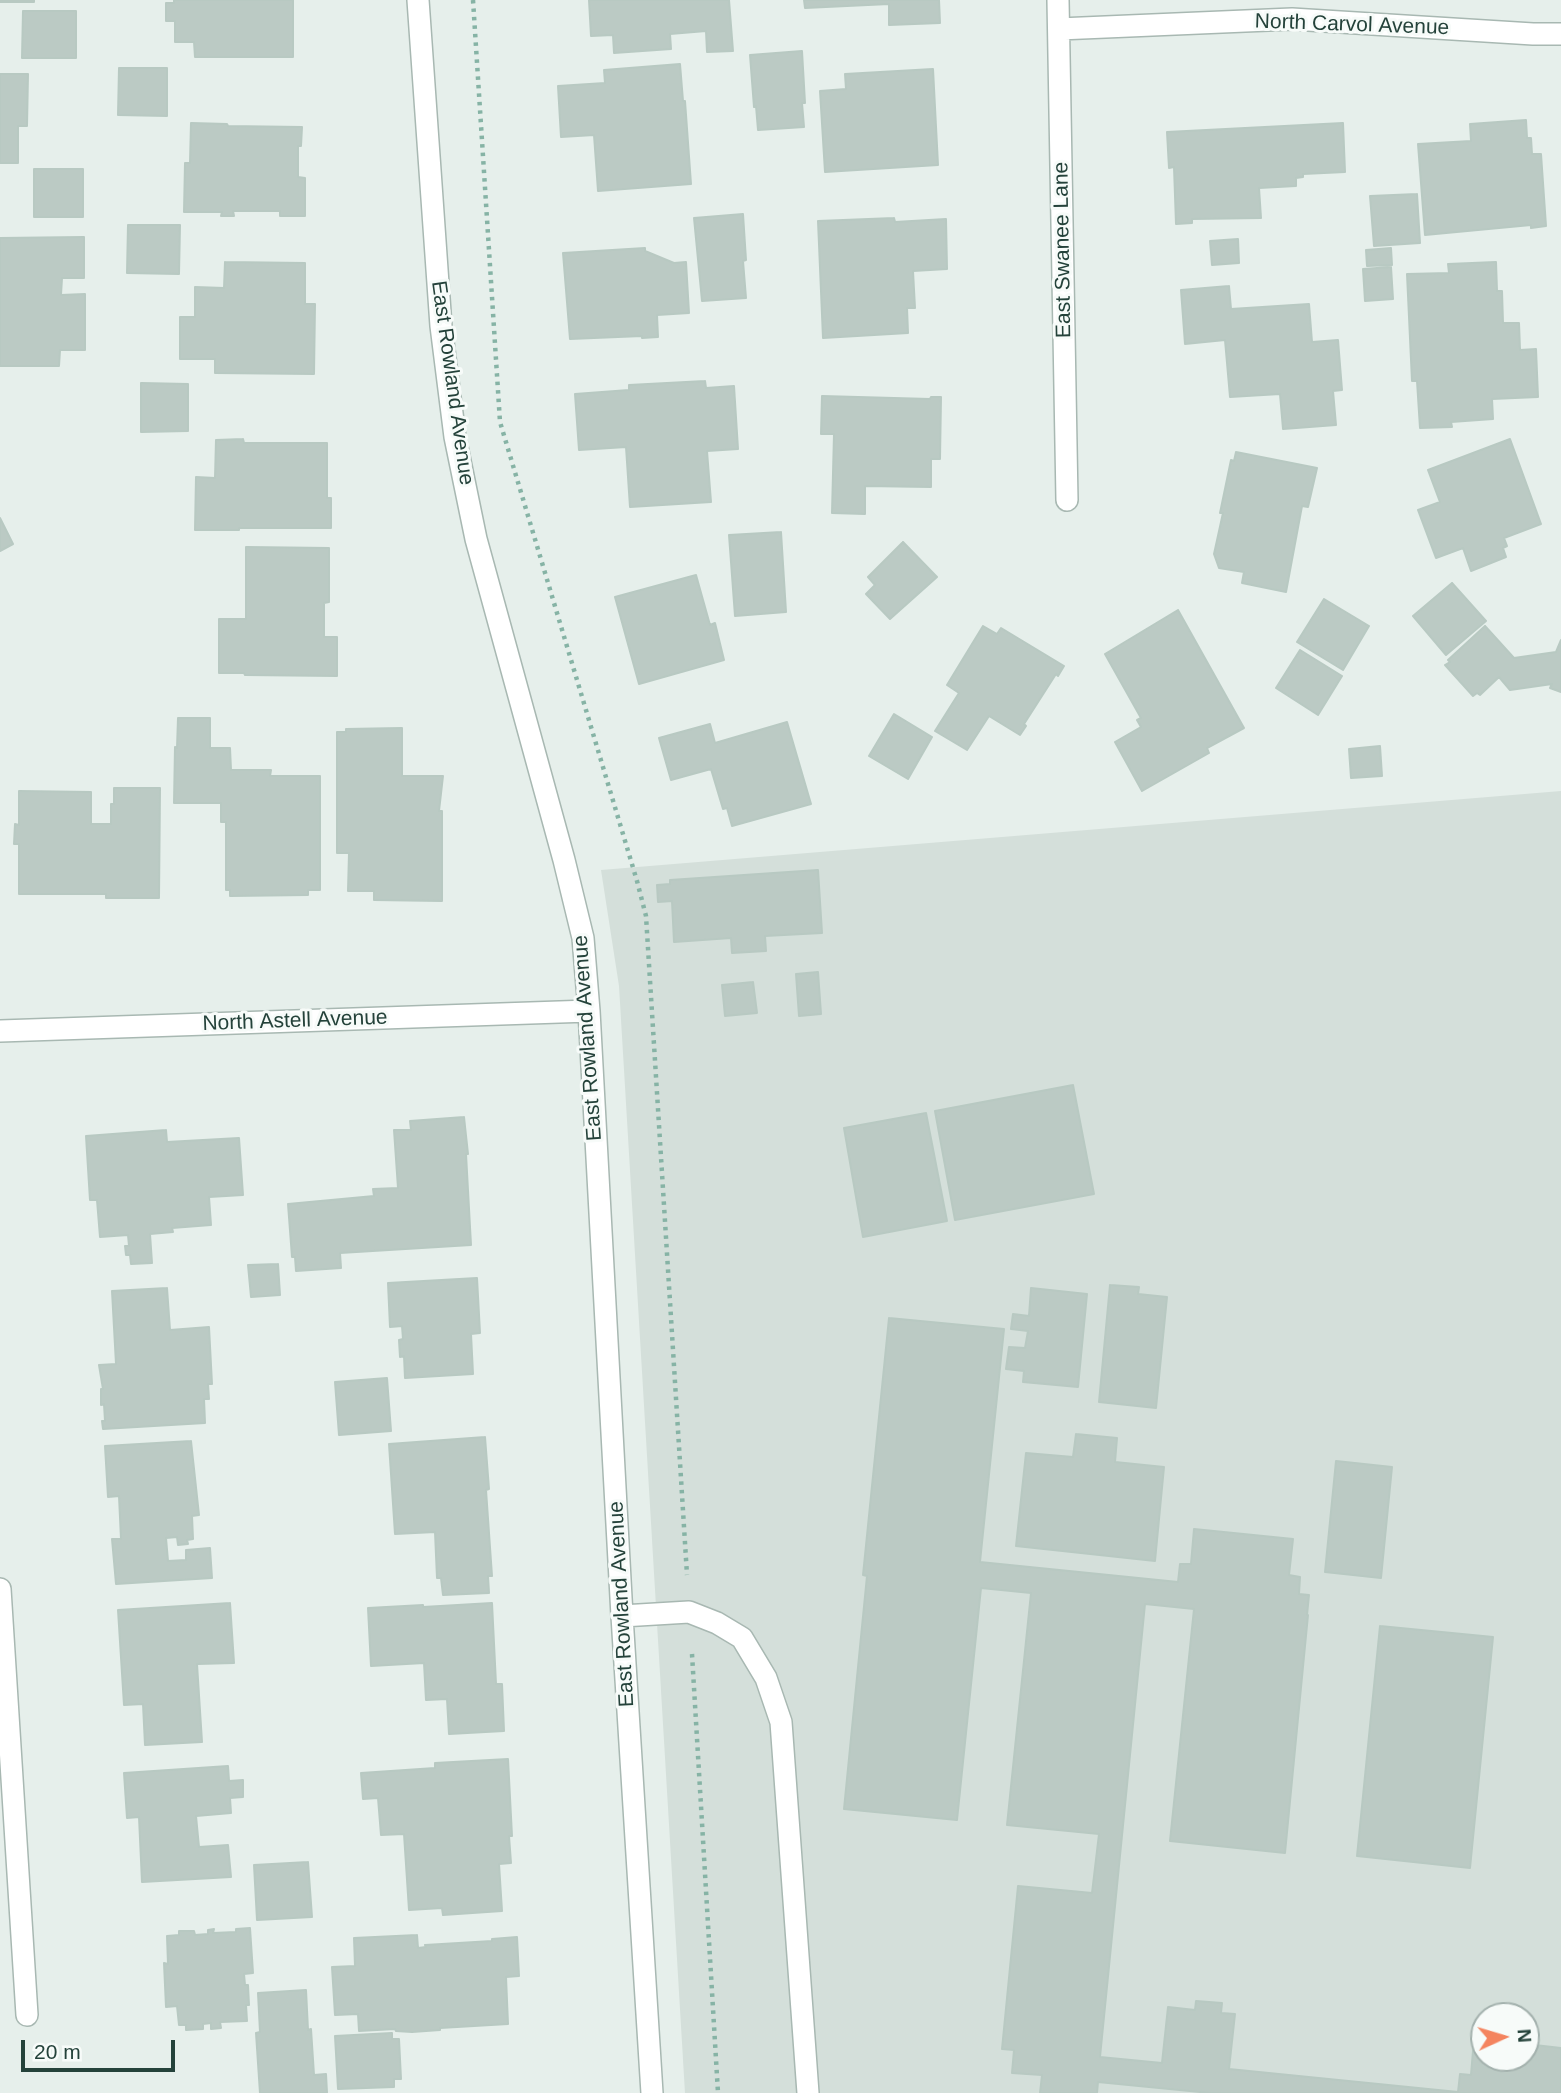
<!DOCTYPE html>
<html>
<head>
<meta charset="utf-8">
<style>
  body { margin:0 }
  #map { position:relative; width:1561px; height:2093px; overflow:hidden; background:#e6efeb; font-family:Helvetica,sans-serif }
  canvas { display:block }
  .north { position:absolute; left:1470px; top:2002px; width:70px; height:70px; box-sizing:border-box; background:#f7fbf9; border:2px solid #a3b1ad; border-radius:50%; rotate:86deg; font-size:19px; font-weight:700; line-height:28px; text-align:center; color:#24423a }
  .north::after { content:''; display:block; margin:auto; width:24px; height:32px; background:#f4845f; clip-path:polygon(50% 0,100% 100%,50% 72%,0 100%) }
  .scale { position:absolute; left:21px; top:2040px; width:154px; height:32px; box-sizing:border-box; border:4px solid #24423a; border-top:0; padding-left:9px; font-size:21px; line-height:24px; white-space:nowrap; color:#24423a; -webkit-text-stroke:5px #f7fbf9; paint-order:stroke }
</style>
</head>
<body>
<div id="map">
<canvas width="1561" height="2093"></canvas>
<div class="north">N</div>
<div class="scale">20 m</div>
</div>
<script>
const context = document.querySelector('canvas').getContext('2d');
context.lineJoin = 'round';
function paint(path, color) { context.fillStyle = color; context.fill(path, 'evenodd'); }
const poly = rows => new Path2D(rows.map(r => 'M' + r).join(''));
function stroke(path, color, width, dash) { context.strokeStyle = color; context.lineWidth = width; context.lineCap = dash ? 'butt' : 'round'; context.setLineDash(dash || []); context.stroke(path); }
function write(font, color, halo, rows, align = 'center') {
  context.font = font + ' Helvetica,sans-serif'; context.lineWidth = 6; context.setLineDash([]); context.textBaseline = 'middle'; context.strokeStyle = halo; context.fillStyle = color; for (const [text, x, y, turn = 0] of rows) {
    context.save(); context.translate(x, y); context.rotate((+turn || 0) * Math.PI / 180); context.textAlign = isNaN(turn) ? turn : align; if (halo) context.strokeText(text, 0, 0); context.fillText(text, 0, 0); context.restore();
  }
}
const built = poly([
  [1561,791,1561,2093,685,2093,619,986,601,870],
  [1484,2016,1526,2016,1526,2058,1484,2058]
]);
const building = poly([
  [0,0,34,0,34,2,0,2,0,0],
  [174,0,293,0,293,57,195,57,194,42,175,42,175,21,166,21,166,3,174,3,174,0],
  [589,0,729,0,733,51,707,52,706,31,670,34,671,49,614,53,613,35,591,36,589,0],
  [804,0,939,0,940,23,889,25,889,4,805,8,804,0],
  [23,11,76,11,76,58,22,58,23,11],
  [802,51,805,103,802,103,804,127,758,130,756,106,754,107,750,55,802,51],
  [680,64,683,101,685,101,691,184,598,191,594,135,561,137,558,86,605,83,604,70,680,64],
  [119,68,167,68,167,116,118,115,119,68],
  [933,69,938,165,825,172,820,91,846,89,845,74,933,69],
  [0,74,28,74,27,126,18,126,18,163,0,163,0,74],
  [1526,120,1527,138,1531,138,1532,154,1541,154,1546,226,1531,228,1531,225,1425,235,1418,144,1471,141,1470,124,1526,120],
  [191,123,227,124,228,126,302,127,301,146,298,146,298,177,305,178,305,216,280,216,280,211,233,211,234,216,221,216,222,212,184,212,185,163,190,163,191,123],
  [1343,123,1345,172,1303,174,1303,177,1296,178,1296,186,1259,188,1261,218,1192,219,1192,223,1176,224,1174,167,1169,168,1167,132,1343,123],
  [34,169,83,169,83,217,34,217,34,169],
  [1417,194,1420,243,1374,246,1370,196,1417,194],
  [743,214,746,260,743,261,746,298,702,301,694,218,743,214],
  [894,218,895,222,946,219,947,269,913,271,915,308,907,308,908,333,823,338,818,221,894,218],
  [128,225,180,225,179,274,127,273,128,225],
  [84,237,84,278,62,278,61,295,85,294,85,350,60,350,59,366,0,366,0,238,84,237],
  [1238,239,1239,263,1212,265,1210,241,1238,239],
  [645,248,645,251,674,263,686,262,689,313,657,315,658,337,642,338,642,336,570,339,563,253,645,248],
  [1391,248,1392,265,1367,266,1366,250,1391,248],
  [225,262,305,263,305,304,315,304,314,374,215,373,215,359,180,359,180,317,195,317,195,287,224,288,225,262],
  [1496,262,1497,291,1502,291,1503,323,1519,323,1520,350,1536,349,1538,397,1492,399,1493,419,1451,422,1452,427,1420,428,1417,381,1412,381,1407,274,1449,273,1448,264,1496,262],
  [1391,267,1393,299,1365,301,1363,269,1391,267],
  [1229,286,1231,309,1309,304,1312,342,1338,340,1342,390,1333,391,1336,425,1283,429,1280,394,1230,397,1225,340,1185,344,1181,290,1229,286],
  [705,381,706,388,734,386,738,449,707,451,711,502,630,507,626,447,579,450,575,394,629,390,629,385,705,381],
  [141,383,188,384,188,431,141,432,141,383],
  [822,396,930,399,931,397,941,397,940,459,931,459,931,487,865,486,865,514,832,513,834,434,821,434,822,396],
  [243,439,244,443,327,443,327,498,331,498,331,528,239,528,239,530,195,530,196,477,215,478,216,440,243,439],
  [1510,439,1541,524,1504,538,1507,546,1503,548,1506,557,1471,571,1463,548,1436,558,1418,510,1440,502,1428,470,1510,439],
  [1236,452,1317,468,1308,507,1302,506,1286,592,1242,583,1244,572,1219,568,1214,554,1223,513,1220,513,1231,460,1234,461,1236,452],
  [0,518,13,544,0,551,0,518],
  [781,532,786,612,735,616,729,535,781,532],
  [903,542,937,577,890,619,866,594,875,585,868,577,903,542],
  [246,547,329,548,329,602,324,603,324,637,337,637,337,676,245,675,244,673,219,673,219,619,246,619,246,547],
  [696,575,710,625,715,623,724,660,639,684,615,597,696,575],
  [1452,583,1486,621,1446,655,1413,616,1452,583],
  [1324,599,1369,626,1343,670,1297,642,1324,599],
  [1178,610,1244,728,1207,748,1209,753,1142,791,1115,742,1141,727,1137,720,1141,718,1105,654,1178,610],
  [983,626,997,634,1001,628,1064,666,1058,676,1056,674,1024,724,1026,726,1020,735,989,716,967,750,935,731,959,693,947,685,983,626],
  [1485,626,1514,658,1556,652,1561,640,1561,692,1550,688,1552,684,1510,690,1499,677,1480,695,1477,693,1473,696,1445,665,1450,662,1448,660,1485,626],
  [1300,650,1342,676,1318,715,1276,688,1300,650],
  [894,714,932,737,908,779,869,756,894,714],
  [178,718,210,718,210,748,230,748,231,770,271,770,270,776,320,776,320,890,308,890,308,895,230,896,230,890,226,890,226,822,221,822,221,803,174,803,175,747,177,748,178,718],
  [787,722,811,804,732,826,727,808,723,809,711,769,671,780,659,738,710,724,715,743,787,722],
  [402,728,402,776,443,776,439,811,442,811,442,901,374,900,374,891,348,891,349,853,337,853,337,732,346,732,346,729,402,728],
  [1380,746,1382,776,1351,778,1349,749,1380,746],
  [114,788,160,788,159,898,106,898,106,894,19,894,19,844,14,844,15,824,19,825,19,791,91,792,91,824,111,824,111,804,114,804,114,788],
  [818,870,822,933,765,936,766,951,732,953,731,938,674,942,672,901,658,902,657,885,670,884,670,880,818,870],
  [818,972,821,1014,799,1016,796,974,818,972],
  [753,982,757,1013,725,1016,722,985,753,982],
  [1073,1085,1094,1194,955,1220,935,1111,1073,1085],
  [926,1113,947,1221,863,1237,844,1128,926,1113],
  [464,1117,468,1154,466,1154,471,1245,340,1253,341,1268,296,1271,295,1257,292,1257,288,1204,374,1196,373,1189,398,1188,394,1130,411,1130,410,1121,464,1117],
  [166,1130,167,1142,239,1138,243,1195,209,1197,211,1225,172,1228,173,1232,150,1234,152,1263,131,1264,130,1255,126,1255,125,1246,129,1246,128,1235,100,1237,97,1200,90,1200,86,1136,166,1130],
  [278,1264,280,1295,251,1297,248,1265,278,1264],
  [477,1278,480,1333,471,1334,473,1374,405,1378,404,1356,400,1357,399,1340,403,1339,402,1326,390,1327,388,1283,477,1278],
  [1110,1285,1139,1287,1138,1294,1167,1297,1156,1408,1099,1402,1110,1285],
  [167,1288,170,1330,209,1327,212,1384,208,1384,209,1399,204,1399,205,1423,103,1429,102,1421,105,1421,104,1404,101,1405,101,1389,103,1389,99,1365,116,1364,112,1291,167,1288],
  [1031,1288,1087,1294,1078,1387,1023,1382,1024,1371,1006,1369,1009,1347,1025,1348,1028,1331,1011,1329,1013,1314,1029,1316,1031,1288],
  [889,1318,1004,1329,980,1562,1178,1582,1180,1564,1191,1564,1194,1529,1293,1539,1289,1575,1300,1577,1299,1594,1309,1595,1307,1615,1308,1615,1285,1853,1170,1841,1194,1609,1145,1604,1100,2057,1162,2063,1168,2007,1195,2010,1196,2001,1222,2003,1221,2013,1235,2014,1229,2069,1458,2092,1460,2074,1471,2075,1474,2039,1484,2040,1484,2058,1526,2058,1526,2044,1561,2048,1561,2093,1210,2093,1098,2082,1097,2093,1040,2093,1042,2075,1012,2073,1014,2050,1002,2049,1018,1886,1092,1893,1099,1834,1007,1825,1031,1593,981,1588,957,1820,844,1809,867,1576,863,1575,889,1318],
  [387,1378,391,1431,339,1435,335,1382,387,1378],
  [1076,1434,1117,1438,1115,1462,1164,1467,1155,1561,1016,1546,1026,1453,1073,1457,1076,1434],
  [485,1437,489,1489,486,1490,492,1576,488,1576,489,1593,443,1595,441,1578,437,1578,435,1532,395,1534,389,1444,485,1437],
  [191,1441,199,1515,192,1516,193,1539,187,1540,188,1544,178,1545,177,1537,166,1538,168,1561,186,1560,186,1550,210,1548,212,1578,116,1584,112,1539,121,1539,119,1496,108,1497,105,1446,191,1441],
  [1336,1461,1392,1467,1381,1578,1325,1572,1336,1461],
  [230,1603,234,1663,197,1664,202,1742,145,1745,143,1704,124,1705,118,1610,230,1603],
  [492,1603,496,1684,502,1684,504,1731,449,1734,447,1699,426,1700,424,1663,371,1666,368,1608,423,1605,423,1607,492,1603],
  [1380,1626,1493,1637,1470,1868,1357,1856,1380,1626],
  [508,1759,512,1836,509,1836,511,1863,499,1864,502,1911,443,1915,442,1908,409,1910,404,1834,381,1835,378,1798,363,1799,361,1773,435,1768,435,1763,508,1759],
  [228,1766,229,1781,243,1780,243,1797,230,1798,231,1813,196,1816,199,1847,228,1845,231,1877,142,1882,139,1817,127,1818,124,1773,228,1766],
  [308,1862,312,1917,257,1920,254,1865,308,1862],
  [250,1928,253,1973,244,1974,245,1985,248,1985,249,2005,246,2005,247,2021,220,2022,221,2028,211,2029,211,2023,203,2024,203,2029,186,2030,186,2025,179,2025,177,2006,166,2007,164,1963,168,1964,167,1936,179,1935,179,1931,194,1931,195,1935,208,1934,208,1930,214,1929,213,1933,236,1932,236,1929,250,1928],
  [417,1935,418,1948,426,1947,425,1945,492,1941,492,1939,517,1937,519,1976,506,1977,508,2024,440,2028,440,2030,412,2032,396,2031,395,2029,359,2031,358,2014,335,2015,332,1967,355,1966,354,1938,417,1935],
  [306,1990,308,2030,311,2029,314,2075,326,2074,327,2093,260,2093,256,2033,260,2032,258,1993,306,1990],
  [392,2033,392,2039,399,2039,401,2079,394,2079,394,2087,338,2089,335,2036,392,2033]
]);
const path = poly([
  [473,0,500,422,637,881,646,916,687,1575],
  [692,1654,718,2093]
]);
const minor = poly([
  [418,0,441,326,455,437,476,539,564,860,583,938,589,1011,622,1616,652,2093],
  [1058,0,1067,500],
  [1059,29,1292,19,1533,34,1561,34],
  [0,1031,589,1011],
  [0,1589,27,2015],
  [622,1616,689,1612,717,1623,742,1638,766,1678,781,1722,808,2093]
]);
const streetNames = [
  ["North Carvol Avenue",1352,25,2],
  ["East Swanee Lane",1063,250,-91],
  ["East Rowland Avenue",452,383,82],
  ["North Astell Avenue",295,1021,-2],
  ["East Rowland Avenue",588,1038,-94],
  ["East Rowland Avenue",622,1604,-93]
];
paint(built, '#d4dfda');
paint(building, '#bbcac4');
stroke(building, '#b8c9c2', 2);
stroke(minor, '#a8b8b2', 24);
stroke(path, '#86b3a5', 4.5, [3.5, 5]);
stroke(minor, '#fff', 21);
write('21px', '#24423a', '#f7fbf9', streetNames);
</script>
</body>
</html>
